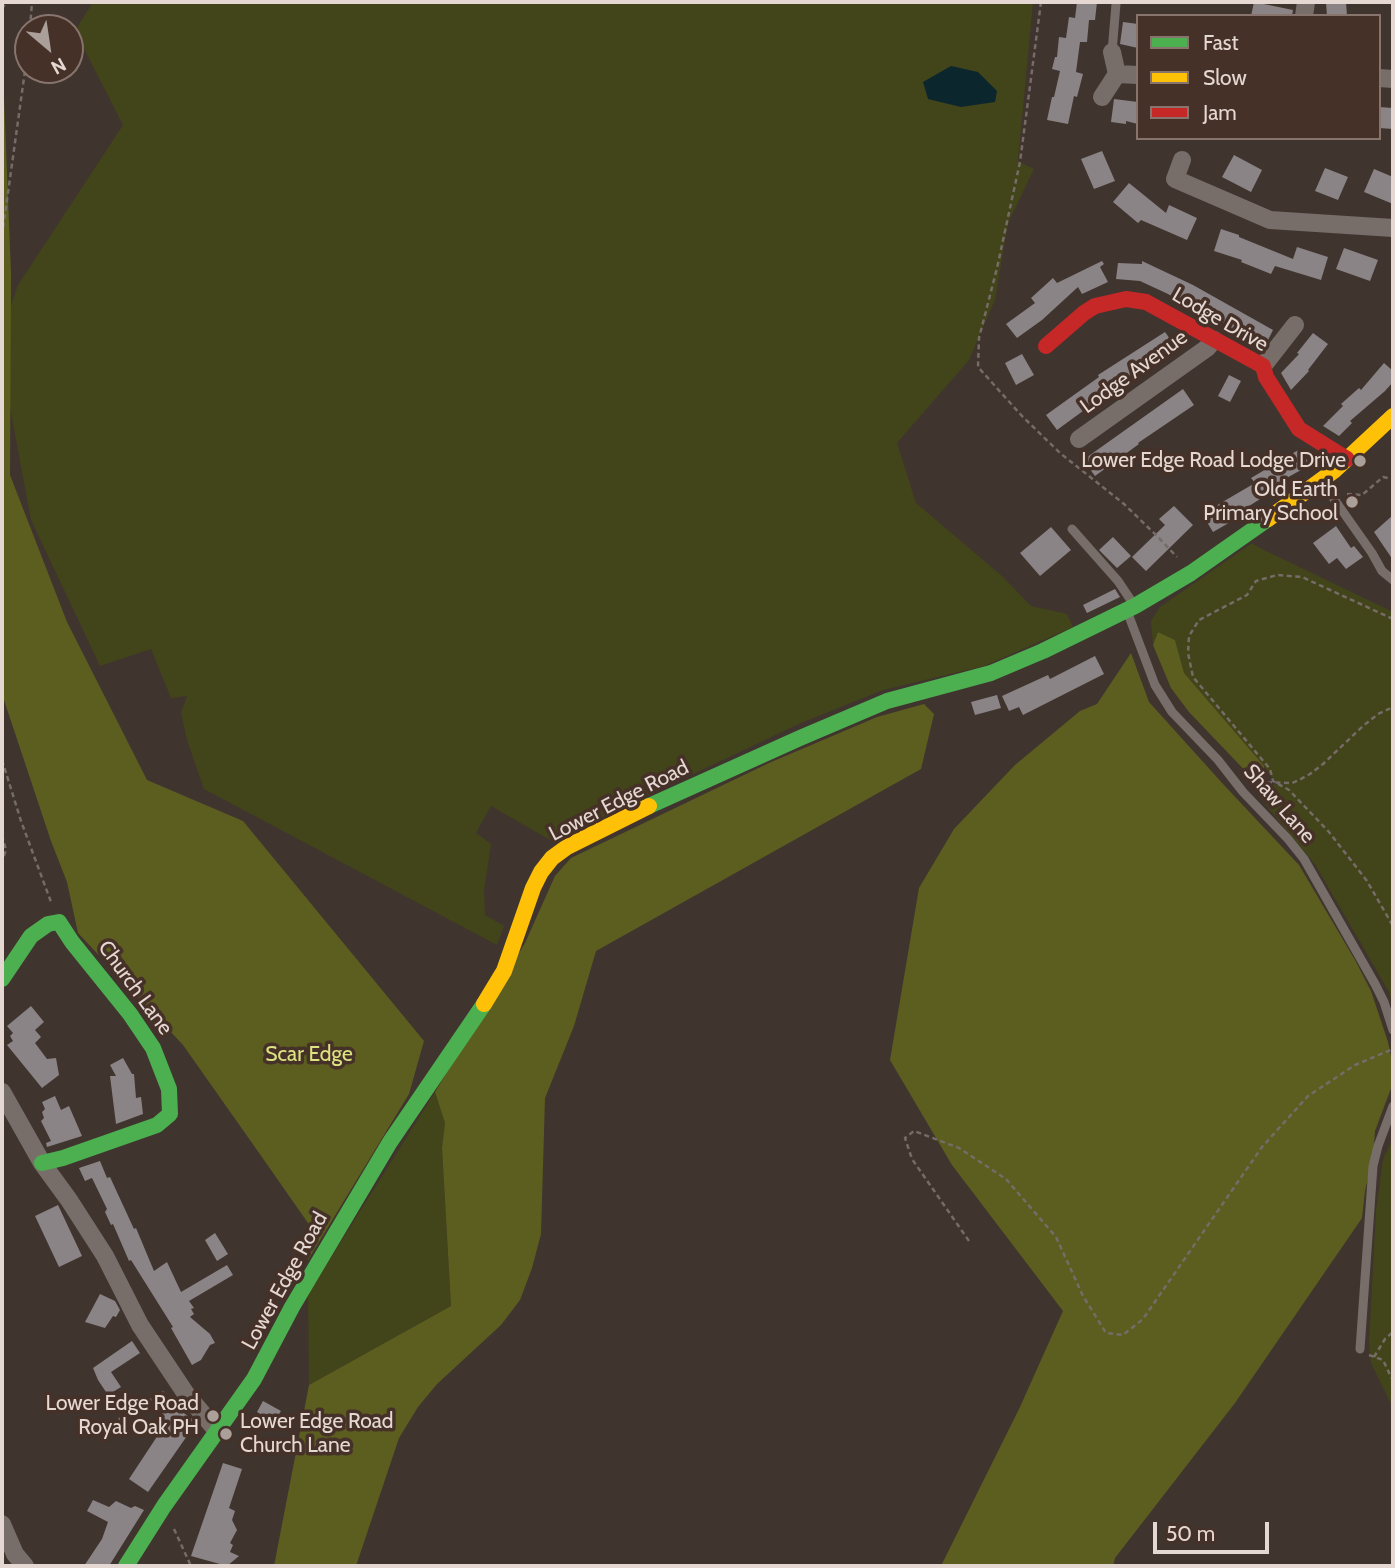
<!DOCTYPE html>
<html>
<head>
<meta charset="utf-8">
<style>
	body { margin:0 }
	#map { position:relative; width:1395px; height:1568px; overflow:hidden; background:#40342f; font-family:Cabin,sans-serif }
	canvas { display:block }
	.frame { position:absolute; inset:0; border:4px solid #e5d8d2; pointer-events:none }
	.legend { position:absolute; left:1136px; top:14px; width:245px; height:126px; box-sizing:border-box; background:#463129; border:2px solid #86746d; margin:0; padding:9px 12px; list-style:none; font-size:21px; color:#e5d8d2 }
	.legend li { display:flex; align-items:center; gap:14px; height:35px }
	.legend b { width:35px; border:2px solid #86746d }
	.north { position:absolute; left:14px; top:14px; width:70px; height:70px; box-sizing:border-box; background:#463129; border:2px solid #86746d; border-radius:50%; rotate:151deg; font-size:19px; font-weight:700; line-height:28px; text-align:center; color:#e5d8d2 }
	.north::after { content:''; display:block; margin:auto; width:24px; height:32px; background:#ab9f99; clip-path:polygon(50% 0,100% 100%,50% 72%,0 100%) }
	.scale { position:absolute; left:1153px; top:1522px; width:116px; height:32px; box-sizing:border-box; border:4px solid #e5d8d2; border-top:0; padding-left:9px; font-size:21px; line-height:24px; white-space:nowrap; color:#e5d8d2; -webkit-text-stroke:5px #463129; paint-order:stroke }
</style>
</head>
<body>
<div id="map">
<canvas width="1395" height="1568"></canvas>
<div class="frame"></div>
<ul class="legend">
<li><b style="height:9px;background:#4caf50"></b>Fast</li>
<li><b style="height:9px;background:#ffc107"></b>Slow</li>
<li><b style="height:9px;background:#c62828"></b>Jam</li>
</ul>
<div class="north">N</div>
<div class="scale">50 m</div>
</div>
<script>
const ctx = document.querySelector('canvas').getContext('2d');
ctx.lineJoin = 'round';
function paint(path, color) { ctx.fillStyle = color; ctx.fill(path, 'evenodd'); }
const shape = rows => new Path2D(rows.map(r => 'M' + r).join(''));
function stroke(path, color, width, dash) { ctx.strokeStyle = color; ctx.lineWidth = width; ctx.lineCap = dash ? 'butt' : 'round'; ctx.setLineDash(dash || []); ctx.stroke(path); }
function drawText(font, color, halo, rows, align = 'center') {
  ctx.font = font + ' Cabin,sans-serif'; ctx.lineWidth = 7; ctx.setLineDash([]); ctx.textBaseline = 'middle'; ctx.strokeStyle = halo; ctx.fillStyle = color; for (const [text, x, y, turn = 0] of rows) {
    ctx.save(); ctx.translate(x, y); ctx.rotate((+turn || 0) * Math.PI / 180); ctx.textAlign = isNaN(turn) ? turn : align; if (halo) ctx.strokeText(text, 0, 0); ctx.fillText(text, 0, 0); ctx.restore();
  }
}
const green = shape([
	[93,2,1033,2,1018,161,1034,169,1008,223,995,300,969,360,897,443,916,503,1002,576,1031,606,1067,614,1073,627,984,666,883,690,801,723,552,841,491,806,476,833,491,844,484,891,485,915,504,926,497,945,204,789,187,740,181,713,187,696,171,698,151,649,100,666,31,520,5,380,5,323,18,285,123,125,75,31],
	[1252,543,1260,548,1393,612,1393,1004,1389,992,1316,866,1257,794,1259,786,1278,784,1184,673,1175,640,1158,632,1153,645,1151,621,1160,607],
	[435,1092,445,1123,442,1148,451,1306,309,1385,308,1294],
	[1393,1139,1393,1408,1371,1363,1369,1343,1376,1211,1383,1159]
]);
const forest = shape([
	[3,72,11,274,10,475,67,622,147,780,243,821,424,1041,409,1094,308,1260,308,1223,257,1150,183,1045,78,933,67,882,51,841,2,694,2,75],
	[1158,632,1175,640,1184,673,1264,766,1264,776,1253,779,1189,712,1171,688,1153,645],
	[1131,653,1149,702,1223,784,1299,865,1355,960,1371,991,1388,1042,1392,1061,1393,1083,1375,1131,1373,1156,1365,1191,1362,1218,1235,1403,1115,1558,1113,1566,941,1566,1020,1407,1063,1311,952,1165,890,1060,919,888,954,829,1015,765,1080,711,1097,704],
	[924,704,934,714,921,769,596,951,574,1026,545,1098,541,1234,532,1268,520,1300,501,1325,437,1384,418,1407,399,1438,356,1566,274,1566,309,1385,451,1306,442,1148,445,1123,435,1092,525,943,555,876,571,858,769,763,877,717]
]);
const water = shape([
	[951,66,978,72,997,91,995,102,961,107,928,99,923,82]
]);
const building = shape([
	[1077,2,1097,2,1095,20,1089,20,1087,42,1080,42,1076,72,1083,74,1077,97,1074,96,1068,124,1047,120,1052,97,1054,97,1060,71,1052,69,1055,57,1057,57,1059,37,1066,38,1069,17,1075,18],
	[1254,2,1293,10,1292,16,1251,16],
	[1326,2,1346,2,1347,16,1327,16],
	[1123,22,1138,24,1138,48,1120,44],
	[1114,99,1138,102,1138,124,1126,121,1126,124,1111,122],
	[1379,107,1393,108,1393,129,1379,128],
	[1102,151,1115,181,1094,189,1081,159],
	[1234,155,1262,170,1251,192,1222,177],
	[1325,168,1348,177,1338,200,1315,191],
	[1374,169,1393,177,1393,204,1364,192],
	[1129,183,1166,213,1169,205,1197,218,1187,240,1141,220,1138,223,1113,202],
	[1221,229,1239,235,1239,237,1293,259,1297,247,1328,257,1321,280,1275,266,1271,274,1241,262,1242,260,1214,251],
	[1344,248,1378,260,1370,281,1336,269],
	[1102,261,1104,264,1100,267,1108,282,1082,294,1078,287,1042,320,1017,338,1006,324,1035,303,1031,298,1053,278,1057,283],
	[1142,261,1193,285,1273,330,1266,344,1264,346,1209,315,1208,317,1168,294,1140,281,1116,279,1118,263,1142,264],
	[1165,332,1175,346,1096,398,1098,400,1057,430,1046,415,1099,377,1098,375],
	[1313,333,1328,344,1308,370,1309,371,1291,390,1281,373,1299,354,1297,353],
	[1022,354,1034,375,1016,385,1005,363],
	[1384,363,1393,371,1393,382,1385,391,1350,421,1352,423,1339,436,1323,426,1343,406,1341,404,1359,388,1361,390],
	[1229,375,1241,381,1230,402,1218,396],
	[1183,389,1194,405,1138,443,1139,444,1095,476,1083,460],
	[1300,449,1310,465,1283,480,1285,483,1232,517,1234,520,1213,532,1202,514,1255,483,1251,478],
	[1174,506,1193,525,1146,571,1132,557,1165,525,1159,519],
	[1393,515,1393,560,1374,532],
	[1336,526,1351,548,1354,546,1363,557,1346,569,1337,558,1329,564,1313,543],
	[1051,527,1071,550,1040,576,1020,553],
	[1113,537,1131,556,1117,568,1099,550],
	[1115,589,1120,597,1087,613,1083,605],
	[1095,656,1104,674,1023,715,1019,707,1009,711,1002,696,1048,675,1050,679],
	[997,695,1001,708,975,715,971,702],
	[31,1006,44,1022,35,1030,41,1037,35,1043,47,1059,56,1058,59,1075,42,1088,7,1045,13,1041,10,1036,13,1033,7,1026],
	[123,1058,132,1074,134,1074,136,1098,141,1097,143,1114,116,1124,110,1076,116,1076,110,1065],
	[55,1096,61,1110,69,1106,82,1136,47,1147,46,1143,51,1141,41,1121,44,1118,42,1112,45,1109,42,1102],
	[100,1161,107,1178,110,1177,134,1229,136,1228,154,1271,167,1262,181,1292,227,1265,233,1275,189,1301,194,1308,191,1309,194,1314,190,1317,210,1334,215,1343,210,1345,201,1360,192,1365,171,1328,173,1327,131,1260,129,1261,113,1224,111,1225,105,1212,107,1209,92,1178,85,1181,79,1168],
	[58,1205,82,1256,59,1267,35,1216],
	[215,1233,228,1254,217,1261,205,1240],
	[100,1294,115,1301,120,1310,116,1317,113,1316,105,1328,85,1322],
	[132,1341,140,1353,111,1372,121,1387,108,1395,98,1380,93,1368],
	[263,1401,281,1411,274,1422,257,1412],
	[169,1403,191,1418,196,1423,148,1492,129,1479,162,1429,159,1427,164,1420,160,1417],
	[223,1463,242,1469,229,1508,235,1511,232,1520,237,1530,230,1543,233,1545,230,1552,239,1556,227,1566,191,1556],
	[93,1500,109,1507,116,1501,131,1508,135,1506,144,1510,109,1566,84,1566,102,1539,108,1522,87,1511]
]);
const path = shape([
	[1041,2,1020,162,997,268,979,338,978,367,1022,416,1060,453,1124,504,1157,536,1177,557],
	[2,9,6,2],
	[30,28,32,2],
	[2,236,28,49],
	[1347,494,1362,495,1383,477,1393,479],
	[1393,619,1302,577,1277,575,1256,581,1247,595,1199,620,1189,636,1188,653,1193,677,1270,769,1273,781,1289,790,1329,832,1367,881,1393,926],
	[2,760,21,821,51,902],
	[1250,782,1292,783,1299,780,1310,774,1323,764,1363,726,1378,714,1393,707],
	[2,835,6,850,2,861],
	[969,1241,912,1159,905,1138,914,1131,959,1148,1006,1179,1056,1237,1083,1296,1106,1333,1123,1335,1143,1319,1262,1147,1308,1096,1355,1065,1393,1049],
	[1369,1355,1383,1360,1393,1381],
	[1374,1357,1385,1339,1393,1332],
	[117,1427,116,1422,127,1413,164,1392],
	[174,1529,191,1566]
]);
const lane = shape([
	[1112,52,1116,4],
	[1322,482,1372,553,1382,571,1393,580],
	[1072,529,1118,581,1134,605],
	[1127,611,1155,685,1172,712,1218,760,1243,792,1288,839,1304,859,1375,984,1384,1002,1393,1030],
	[1360,1349,1373,1166,1378,1146,1393,1106]
]);
const street = shape([
	[1304,16,1306,2],
	[1117,74,1138,75],
	[1379,78,1393,79],
	[1102,97,1117,74,1112,52],
	[1182,160,1175,179,1270,220,1393,228],
	[1263,366,1295,325],
	[1079,439,1207,348,1214,340],
	[2,1092,42,1163,69,1200,105,1256,140,1325,186,1394,217,1431],
	[2,1524,15,1554,25,1566]
]);
const fast = shape([
	[649,806,800,738,887,701,991,673,1043,651,1135,606,1191,573,1268,519],
	[2,979,31,936,48,924,59,922,72,942,130,1014,153,1048,169,1089,170,1114,157,1125,63,1158,42,1163],
	[126,1566,164,1506,254,1379,292,1307,390,1142,484,1004]
]);
const slow = shape([
	[1268,519,1335,470,1393,416],
	[484,1004,504,971,533,888,541,872,552,858,567,847,649,806]
]);
const jam = shape([
	[1046,346,1084,313,1095,306,1126,299,1146,302,1263,366,1266,377,1299,429,1347,459]
]);
const markers = [
	[1360,461,7,"#ab9f99"],
	[1352,502,7,"#ab9f99"],
	[213,1416,7,"#ab9f99"],
	[226,1434,7,"#ab9f99"]
];
const streetNames = [
	["Lodge Drive",1220,320,30],
	["Lodge Avenue",1134,372,-36],
	["Lower Edge Road",619,801,-27],
	["Shaw Lane",1279,804,49],
	["Church Lane",135,988,54],
	["Lower Edge Road",285,1281,-61]
];
const poiNames = [
	["Lower Edge Road Lodge Drive",1346,461],
	["Old Earth",1338,490],
	["Primary School",1338,514],
	["Lower Edge Road",199,1404],
	["Royal Oak PH",199,1428],
	["Lower Edge Road",240,1422,"left"],
	["Church Lane",240,1446,"left"]
];
const parkNames = [
	["Scar Edge",309,1055]
];
paint(green, '#42441a');
paint(forest, '#5c5e1f');
paint(water, '#0c262d');
paint(building, '#8a8486');
stroke(path, '#756b67', 2.5, [5, 3.5]);
stroke(lane, '#776d69', 9);
stroke(street, '#776d69', 18);
stroke(fast, '#4caf50', 16);
stroke(slow, '#ffc107', 16);
stroke(jam, '#c62828', 16);
for (const [x, y, r, color] of markers) { const dot = new Path2D(); dot.arc(x, y, r, 0, 2 * Math.PI); ctx.fillStyle = color; ctx.fill(dot); stroke(dot, '#463129', 2.5); }
drawText('21px', '#e5d8d2', '#463129', streetNames);
drawText('21px', '#e5d8d2', '#463129', poiNames, 'right');
drawText('21px', '#dbe481', '#463129', parkNames);
</script>
</body>
</html>
